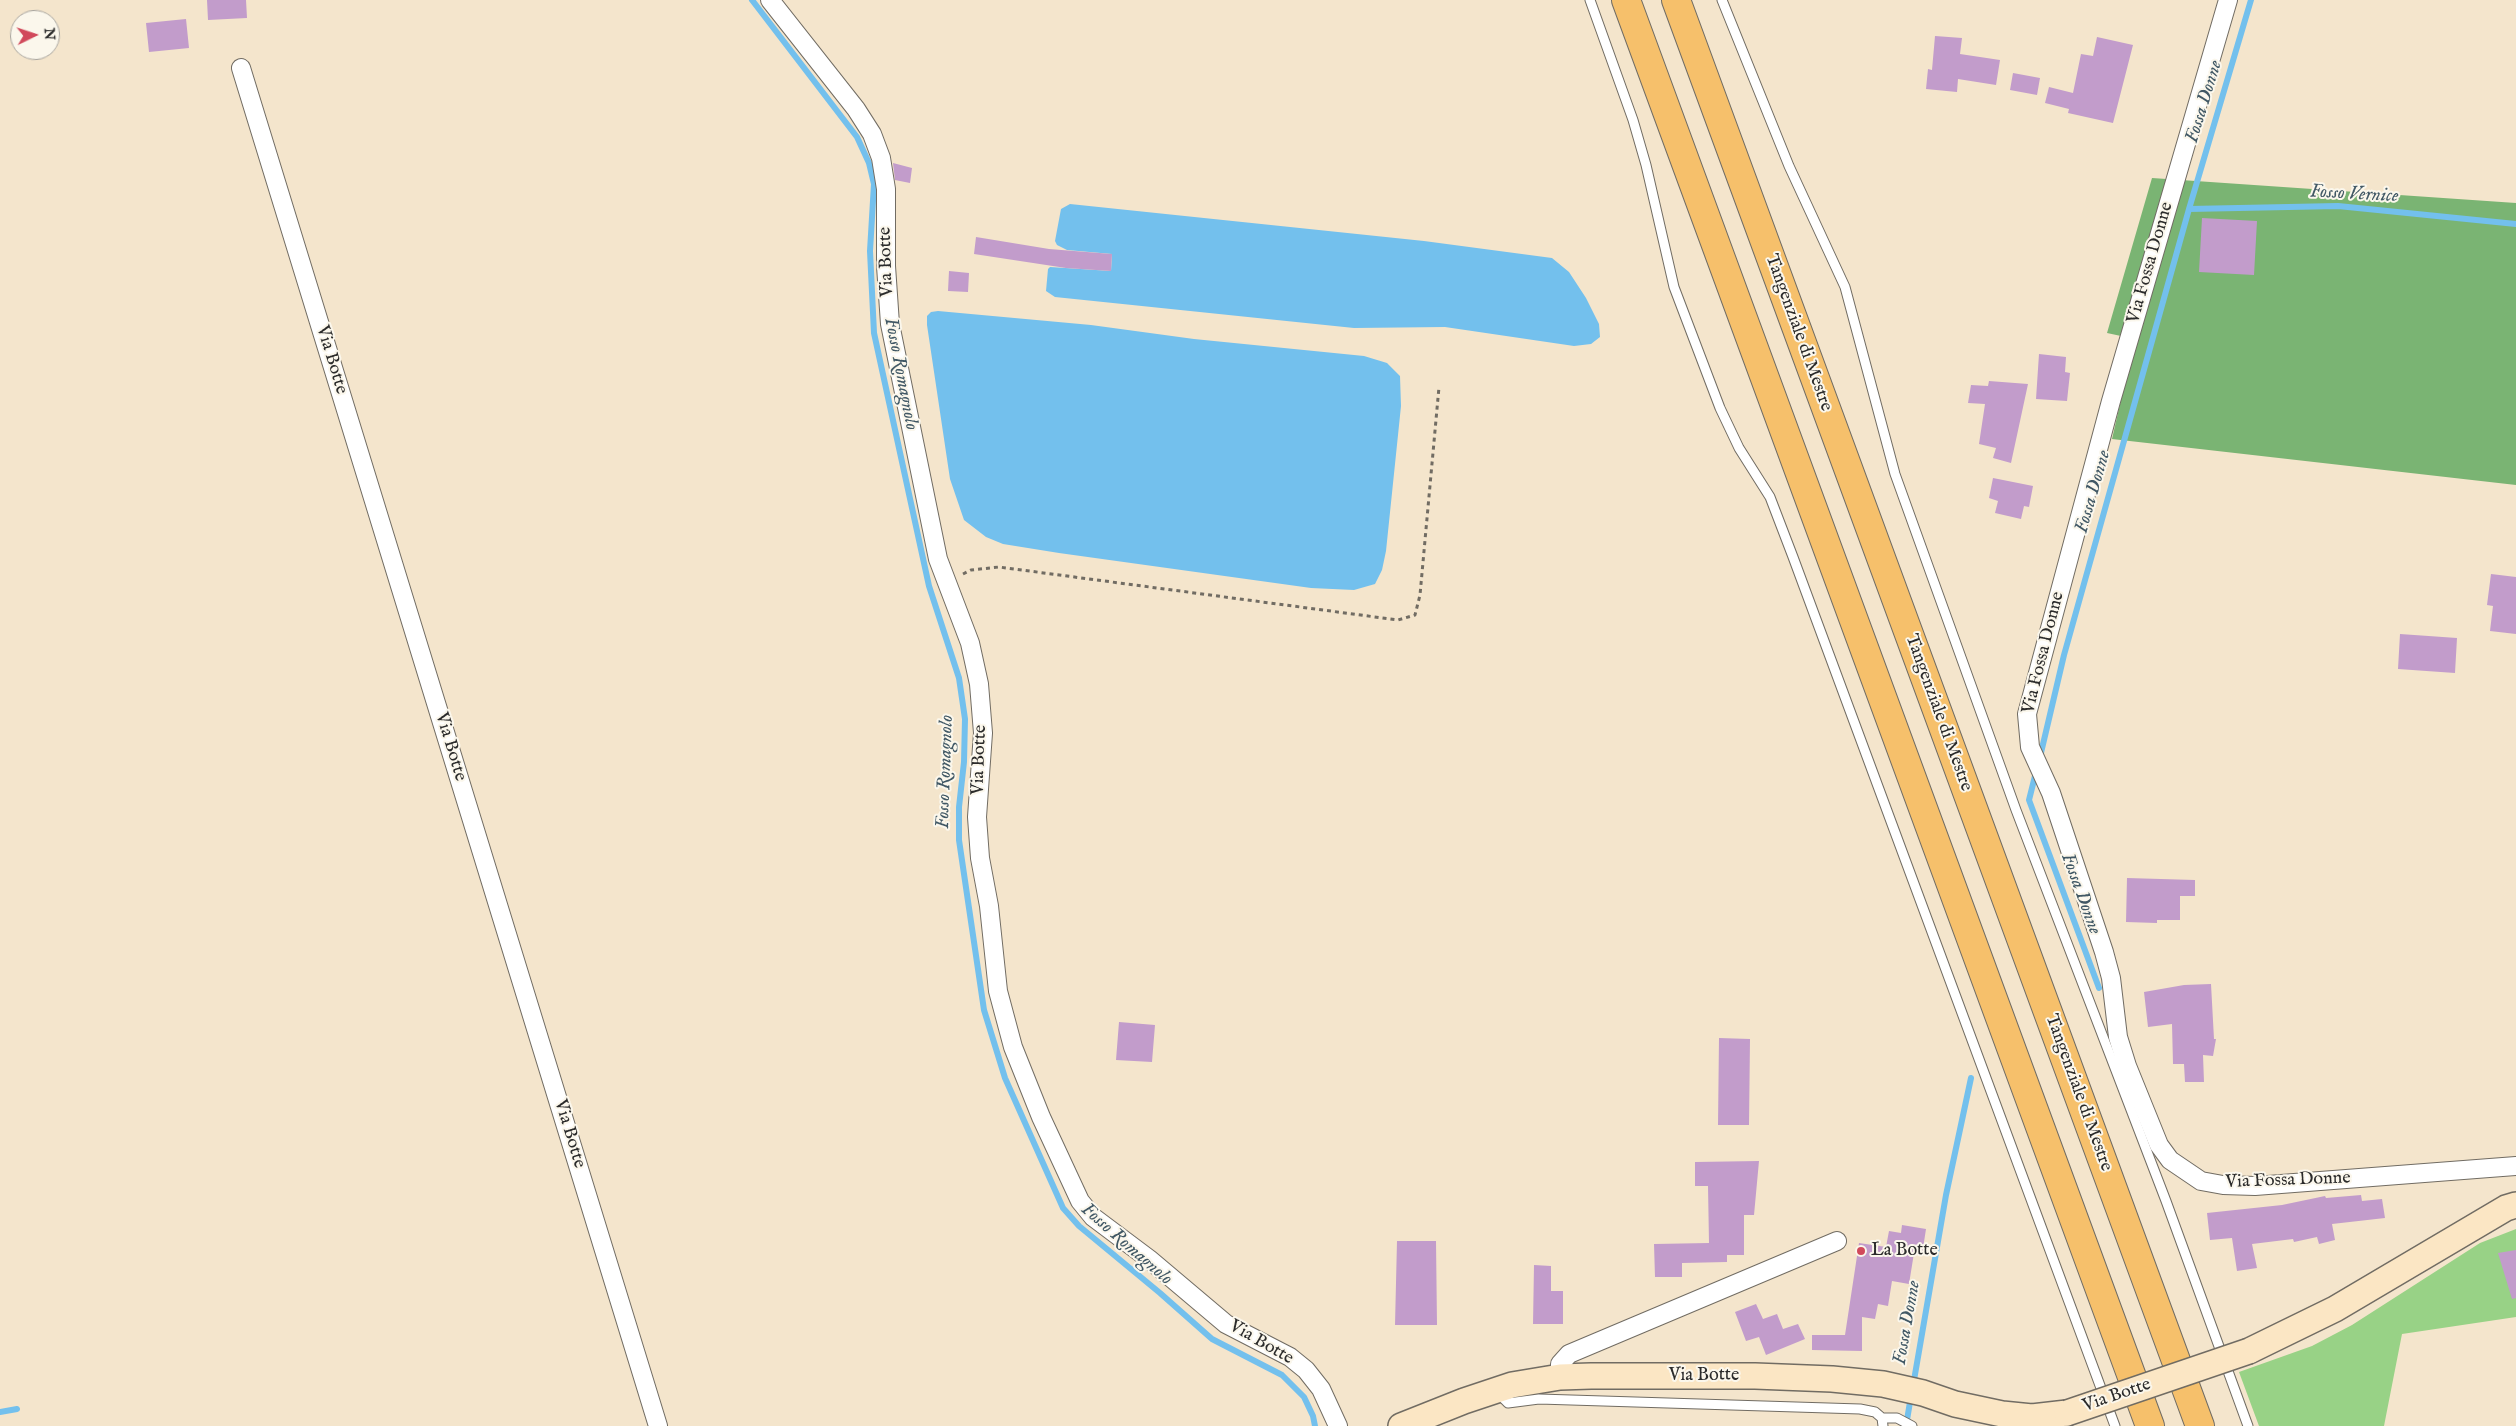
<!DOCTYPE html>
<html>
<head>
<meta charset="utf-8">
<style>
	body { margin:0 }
	#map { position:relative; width:2516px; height:1426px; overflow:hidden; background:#f4e5cc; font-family:"IM FELL English",serif }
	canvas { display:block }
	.north { position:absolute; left:10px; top:10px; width:50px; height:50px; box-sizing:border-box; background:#fbf7ec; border:1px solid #a8a59f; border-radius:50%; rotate:86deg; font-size:14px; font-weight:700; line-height:20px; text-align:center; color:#2b2b2b }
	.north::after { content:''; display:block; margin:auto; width:18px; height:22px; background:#d1495b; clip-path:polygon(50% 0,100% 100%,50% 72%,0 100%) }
</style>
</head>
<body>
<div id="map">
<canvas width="2516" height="1426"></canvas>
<div class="north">N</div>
</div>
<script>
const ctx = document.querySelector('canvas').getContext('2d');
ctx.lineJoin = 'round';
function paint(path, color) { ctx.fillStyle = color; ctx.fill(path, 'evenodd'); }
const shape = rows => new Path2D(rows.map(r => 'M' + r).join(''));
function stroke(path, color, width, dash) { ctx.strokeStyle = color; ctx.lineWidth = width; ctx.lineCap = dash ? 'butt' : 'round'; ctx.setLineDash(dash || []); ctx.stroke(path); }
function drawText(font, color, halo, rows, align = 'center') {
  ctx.font = font + ' "IM FELL English",serif'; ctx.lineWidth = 4; ctx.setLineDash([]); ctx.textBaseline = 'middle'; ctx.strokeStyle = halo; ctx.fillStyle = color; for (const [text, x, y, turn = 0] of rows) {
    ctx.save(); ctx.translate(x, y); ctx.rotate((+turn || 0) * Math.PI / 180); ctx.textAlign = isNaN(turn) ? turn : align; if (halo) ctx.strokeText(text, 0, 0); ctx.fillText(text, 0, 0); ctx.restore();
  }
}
const green = shape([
	[2516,1229,2516,1317,2402,1334,2384,1426,2259,1426,2239,1372,2312,1346,2352,1325,2480,1243]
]);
const forest = shape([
	[2152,178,2516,203,2516,485,2112,439,2135,339,2107,333]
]);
const water = shape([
	[1070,204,1424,241,1552,258,1569,272,1586,298,1599,324,1600,337,1591,344,1574,346,1445,327,1354,328,1055,297,1046,291,1048,269,1050,267,1111,271,1112,254,1067,250,1057,245,1055,241,1061,209],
	[938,311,1091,325,1194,339,1364,356,1387,363,1400,376,1401,406,1386,551,1382,570,1375,584,1354,590,1311,588,1059,553,1003,544,986,537,964,520,950,479,927,325,927,316,931,312]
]);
const stream = shape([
	[752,0,857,137,869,163,874,184,870,251,874,333,929,586,959,678,965,719,964,762,959,807,959,840,984,1010,1005,1078,1063,1208,1079,1226,1160,1293,1212,1339,1282,1375,1304,1397,1313,1416,1315,1426],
	[2189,209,2338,206,2516,224],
	[2040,757,2064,655,2189,209,2251,0],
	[2036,772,2029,800,2099,988],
	[1913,1386,1946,1195,1971,1078],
	[0,1412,17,1409],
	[1906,1426,1911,1396]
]);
const building = shape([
	[207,0,246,0,247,18,208,20],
	[186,19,189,48,149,52,146,23],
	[1935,36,1962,38,1960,54,2000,60,1996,85,1958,79,1957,92,1926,89,1928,69,1932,70],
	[2097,37,2133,45,2113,123,2068,113,2069,109,2045,103,2049,87,2073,93,2081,54,2093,56],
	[2013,73,2040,78,2037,95,2010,90],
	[893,163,912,168,910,183,895,180],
	[2202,218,2257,221,2254,275,2199,272],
	[976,237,1049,249,1112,254,1111,271,1066,268,974,254],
	[949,271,969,273,968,292,948,291],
	[2039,354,2066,357,2065,372,2070,373,2067,401,2036,399],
	[1989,381,2028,384,2011,463,1993,458,1996,448,1979,444,1985,404,1968,403,1971,385,1988,386],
	[1993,478,2033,486,2029,507,2024,506,2021,519,1995,513,1998,501,1989,498],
	[2491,574,2516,577,2516,634,2490,631,2493,606,2487,605],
	[2400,634,2457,638,2455,673,2398,669],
	[2127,878,2195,880,2195,896,2180,896,2180,920,2157,920,2157,923,2126,922],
	[2211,984,2214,1039,2216,1039,2213,1056,2203,1055,2204,1082,2185,1082,2184,1064,2173,1064,2172,1024,2148,1027,2144,992,2184,985],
	[1119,1022,1155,1025,1152,1062,1116,1060],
	[1719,1038,1750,1039,1749,1125,1718,1125],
	[1759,1161,1754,1215,1744,1215,1744,1255,1727,1255,1727,1262,1682,1263,1682,1277,1655,1277,1654,1244,1709,1243,1708,1186,1695,1186,1695,1162],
	[2361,1195,2362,1201,2382,1199,2385,1218,2332,1224,2335,1240,2319,1244,2317,1237,2294,1242,2293,1239,2252,1244,2257,1268,2237,1271,2232,1238,2210,1240,2207,1213,2282,1205,2325,1196,2326,1198],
	[1902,1225,1926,1229,1922,1255,1914,1253,1909,1284,1892,1281,1888,1306,1878,1304,1875,1319,1862,1317,1862,1351,1812,1350,1812,1335,1845,1335,1859,1243,1886,1247,1889,1231,1901,1233],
	[1397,1241,1436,1241,1437,1325,1395,1325],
	[2516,1250,2516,1298,2512,1299,2498,1253],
	[1534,1265,1551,1266,1551,1291,1563,1291,1563,1324,1533,1324],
	[1756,1304,1763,1319,1777,1314,1783,1329,1798,1324,1805,1339,1766,1355,1759,1337,1746,1341,1735,1312]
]);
const path = shape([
	[963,574,971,570,999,567,1398,620,1415,615,1420,595,1439,387]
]);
const lane = shape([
	[1590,0,1633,120,1646,165,1674,287,1720,408,1739,448,1770,497,1793,557,2115,1426],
	[1722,0,1789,166,1845,287,1895,474,2016,810,2166,1201,2248,1426],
	[1497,1392,1508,1403,1539,1399,1860,1409,1875,1412,1882,1418,1883,1426],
	[1882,1418,1897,1418,1912,1426]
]);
const street = shape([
	[770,0,856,109,872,134,881,158,886,189,886,266,890,324,938,559,970,643,979,684,983,733,977,817,980,858,989,906,998,991,1013,1047,1041,1117,1080,1201,1093,1217,1149,1259,1226,1324,1290,1357,1306,1370,1321,1389,1338,1426],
	[2228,0,2111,401,2027,714,2030,747,2051,793,2104,952,2111,978,2118,1037,2127,1066,2159,1145,2170,1160,2201,1181,2223,1185,2255,1186,2516,1166],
	[241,68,658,1426],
	[1560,1377,1560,1364,1569,1354,1837,1241]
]);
const secondary = shape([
	[2249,1351,2335,1309,2506,1208,2516,1205],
	[1401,1426,1464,1401,1512,1385,1560,1377,1591,1376,1755,1376,1832,1379,1883,1384,1923,1393,1955,1404,2002,1414,2032,1417,2067,1413]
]);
const highway = shape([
	[1626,0,2150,1426],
	[1676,0,2200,1426]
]);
const secondaryBridge = shape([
	[2067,1413,2249,1351]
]);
const markers = [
	[1861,1251,5,"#d1495b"]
];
const streetNames = [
	["Via Botte",887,262,-92],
	["Via Fossa Donne",2151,263,-74],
	["Tangenziale di Mestre",1798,333,70],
	["Via Botte",331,360,73],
	["Via Fossa Donne",2044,653,-76],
	["Tangenziale di Mestre",1938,713,70],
	["Via Botte",450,747,73],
	["Via Botte",980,760,-88],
	["Tangenziale di Mestre",2078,1093,70],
	["Via Botte",569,1134,73],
	["Via Fossa Donne",2288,1181,-2],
	["Via Botte",1261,1343,30],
	["Via Botte",1704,1376],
	["Via Botte",2117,1396,-19]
];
const poiNames = [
	["La Botte",1871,1251]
];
const waterNames = [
	["Fossa Donne",2205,102,-73],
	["Fosso Vernice",2354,195,3],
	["Fosso Romagnolo",900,374,79],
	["Fossa Donne",2094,492,-74],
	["Fosso Romagnolo",946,772,-88],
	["Fossa Donne",2080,894,70],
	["Fosso Romagnolo",1126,1245,41],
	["Fossa Donne",1908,1323,-80]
];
paint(green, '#98d286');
paint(forest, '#7ab473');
paint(water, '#73c0ed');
stroke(stream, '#73c0ed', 6);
paint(building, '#c29ccb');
stroke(lane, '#716c63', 11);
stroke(street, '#716c63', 20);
stroke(secondary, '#716c63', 28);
stroke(highway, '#716c63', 30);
stroke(path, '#716c63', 3, [4, 4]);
stroke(lane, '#fff', 9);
stroke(street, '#fff', 18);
stroke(secondary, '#fbe6c4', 25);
stroke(highway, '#f6c06b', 28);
stroke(secondaryBridge, '#716c63', 28, []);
stroke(secondaryBridge, '#fbe6c4', 25);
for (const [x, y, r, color] of markers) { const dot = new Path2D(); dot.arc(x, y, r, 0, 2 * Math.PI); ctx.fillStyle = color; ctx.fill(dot); stroke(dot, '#fbf7ec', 2); }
drawText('18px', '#2b2b2b', '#fbf7ec', streetNames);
drawText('18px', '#2b2b2b', '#fbf7ec', poiNames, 'left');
drawText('italic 19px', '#415865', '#fbf7ec', waterNames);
</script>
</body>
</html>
